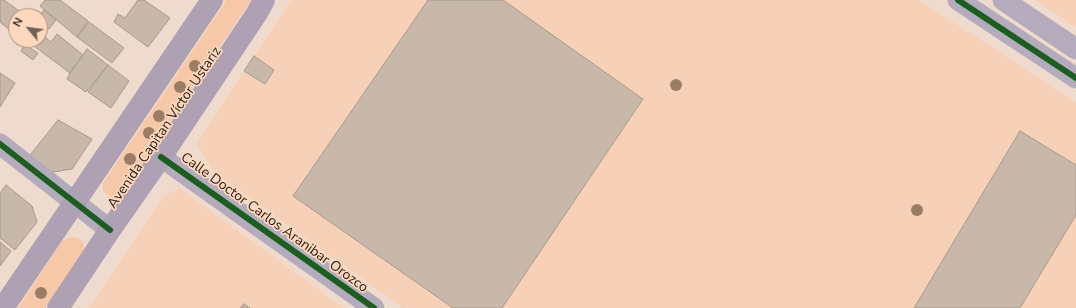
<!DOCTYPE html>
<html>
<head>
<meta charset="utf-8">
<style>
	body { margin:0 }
	#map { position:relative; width:1076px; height:308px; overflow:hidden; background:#efdbcd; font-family:"Nunito Sans",sans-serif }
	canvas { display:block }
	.north { position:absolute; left:8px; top:8px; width:40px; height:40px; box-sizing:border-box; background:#fdd8bf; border:1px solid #ab8e7b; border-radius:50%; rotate:299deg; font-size:11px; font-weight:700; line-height:16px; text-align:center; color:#312014 }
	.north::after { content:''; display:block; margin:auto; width:14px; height:18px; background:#746155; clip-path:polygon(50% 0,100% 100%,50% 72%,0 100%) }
</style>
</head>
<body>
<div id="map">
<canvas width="1076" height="308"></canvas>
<div class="north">N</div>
</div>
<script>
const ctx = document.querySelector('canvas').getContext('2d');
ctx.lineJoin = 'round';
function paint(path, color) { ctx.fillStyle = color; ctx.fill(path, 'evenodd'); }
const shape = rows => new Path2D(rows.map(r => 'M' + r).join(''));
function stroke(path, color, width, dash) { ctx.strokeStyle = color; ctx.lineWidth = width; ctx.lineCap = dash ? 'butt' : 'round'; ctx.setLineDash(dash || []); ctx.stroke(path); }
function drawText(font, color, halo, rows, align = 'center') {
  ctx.font = font + ' "Nunito Sans",sans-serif'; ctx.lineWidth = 3.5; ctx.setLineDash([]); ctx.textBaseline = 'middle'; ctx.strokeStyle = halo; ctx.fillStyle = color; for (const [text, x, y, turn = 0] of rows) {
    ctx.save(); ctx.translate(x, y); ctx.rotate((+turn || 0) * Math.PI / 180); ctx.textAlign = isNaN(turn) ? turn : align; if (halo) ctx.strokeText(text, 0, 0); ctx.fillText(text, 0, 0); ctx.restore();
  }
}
const built = shape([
	[291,0,919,0,1076,102,1076,308,403,308,215,173,196,144],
	[1035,0,1076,0,1076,27,1068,22],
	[179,188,344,308,89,308,163,197]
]);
const green = shape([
	[227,0,251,0,122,194,117,198,109,196,103,191,103,183],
	[72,237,78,238,84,243,83,253,45,308,18,308,62,241]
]);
const building = shape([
	[0,0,4,0,26,16,16,16,16,26,11,31,0,22,0,0],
	[45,0,60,0,88,21,77,37,40,6,45,0],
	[138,0,144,0,170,18,148,47,114,22,118,14,125,18,138,0],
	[428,0,503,0,643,99,502,308,453,308,293,196,428,0],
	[44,10,56,20,49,29,40,24,40,16,39,16,44,10],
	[89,22,124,48,112,63,77,37,89,22],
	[40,33,51,42,57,34,83,55,70,73,26,40,40,40,40,33],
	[25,45,38,53,33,60,21,51,25,45],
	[87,49,108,65,86,92,67,79,70,73,87,49],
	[254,56,274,70,265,84,244,71,254,56],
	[108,65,129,81,111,108,88,92,108,65],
	[0,73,15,83,0,107,0,73],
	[58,120,92,139,72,169,48,173,27,159,58,120],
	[1020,131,1076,165,1076,215,1020,308,914,308,1020,131],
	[6,185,32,206,37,222,15,250,0,238,0,193,6,185],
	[0,242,11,251,0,266,0,242],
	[244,304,250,308,240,308,244,304]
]);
const street = shape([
	[958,0,1076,78],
	[1003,0,1076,49],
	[0,144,110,230],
	[161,157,374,308]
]);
const primary = shape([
	[3,308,212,0],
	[58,308,110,230,161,157,257,13,264,0]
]);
const cycleway = shape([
	[958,0,1076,78],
	[0,144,110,230],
	[161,157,374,308]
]);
const trees = [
	[195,66],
	[676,85],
	[180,87],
	[159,116],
	[149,133],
	[130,159],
	[917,210],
	[41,293]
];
const streetNames = [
	["Avenida Capitan Víctor Ustariz",165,128,-56],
	["Calle Doctor Carlos Aranibar Orozco",274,223,36]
];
paint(built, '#f6d1b7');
paint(green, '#f7c8a7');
paint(building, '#c7b8aa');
stroke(building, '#a89a8c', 1);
stroke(street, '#b4abbd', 21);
stroke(primary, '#aea1b4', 22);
stroke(cycleway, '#1b5e20', 6);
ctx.fillStyle = '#9b7c64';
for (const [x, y] of trees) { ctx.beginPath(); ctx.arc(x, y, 6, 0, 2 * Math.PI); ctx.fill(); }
drawText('14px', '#312014', '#fdd8bf', streetNames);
</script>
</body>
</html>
